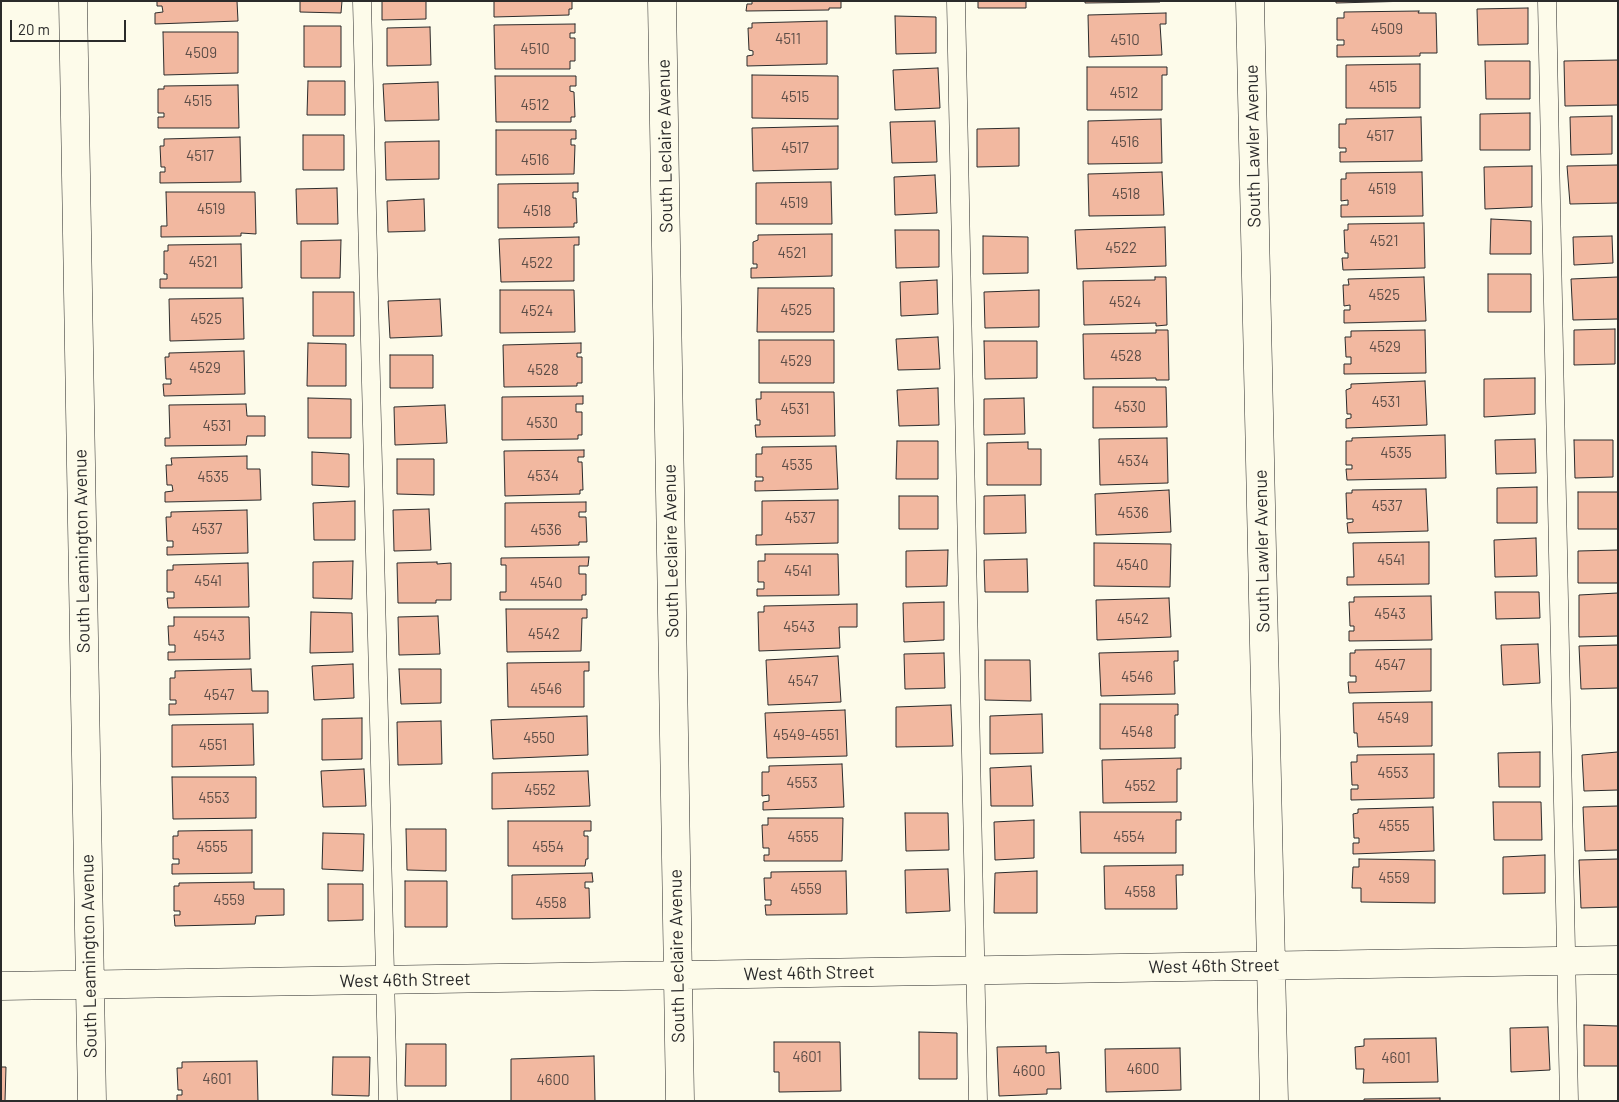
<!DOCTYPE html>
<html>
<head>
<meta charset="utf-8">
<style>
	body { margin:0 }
	#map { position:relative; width:1619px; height:1102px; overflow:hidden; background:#fdfbea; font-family:Barlow,sans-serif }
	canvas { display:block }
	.frame { position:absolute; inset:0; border:2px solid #2b2b2b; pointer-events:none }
	.scale { position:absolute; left:10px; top:20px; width:116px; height:22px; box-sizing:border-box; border:2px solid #2b2b2b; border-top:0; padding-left:6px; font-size:15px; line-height:18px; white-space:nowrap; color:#2b2b2b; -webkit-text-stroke:4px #fdfbea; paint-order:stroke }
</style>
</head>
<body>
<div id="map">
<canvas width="1619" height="1102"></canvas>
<div class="frame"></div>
<div class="scale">20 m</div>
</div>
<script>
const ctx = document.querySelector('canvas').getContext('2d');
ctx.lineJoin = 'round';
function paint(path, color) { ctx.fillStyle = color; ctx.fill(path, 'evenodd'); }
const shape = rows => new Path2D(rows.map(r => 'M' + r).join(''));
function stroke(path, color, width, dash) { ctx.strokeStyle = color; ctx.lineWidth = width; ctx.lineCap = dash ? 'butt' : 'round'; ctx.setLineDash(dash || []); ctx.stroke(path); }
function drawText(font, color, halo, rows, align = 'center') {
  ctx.font = font + ' Barlow,sans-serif'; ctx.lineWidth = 4; ctx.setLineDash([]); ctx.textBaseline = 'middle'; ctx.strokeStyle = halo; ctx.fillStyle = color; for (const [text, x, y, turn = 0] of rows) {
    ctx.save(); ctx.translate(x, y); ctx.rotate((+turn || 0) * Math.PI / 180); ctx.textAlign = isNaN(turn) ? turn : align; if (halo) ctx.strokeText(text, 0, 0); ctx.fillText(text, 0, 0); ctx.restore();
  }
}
const building = shape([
	[157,1,237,1,238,21,155,24,155,13,163,12,162,6,157,6,157,1],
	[300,1,342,1,341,13,300,12,300,1],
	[382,1,426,1,426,19,382,20,382,1],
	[494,1,572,1,572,9,569,9,569,15,494,17,494,1],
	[752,1,841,1,841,8,829,8,829,10,746,11,747,4,752,4,752,1],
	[978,1,1026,1,1026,8,978,8,978,1],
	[1085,1,1160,1,1160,2,1085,3,1085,1],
	[1336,1,1412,1,1336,3,1336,1],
	[1528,8,1528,44,1478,45,1477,9,1528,8],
	[1419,11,1418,13,1436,13,1437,53,1420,53,1420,56,1337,57,1337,45,1344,45,1344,40,1337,40,1337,18,1344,18,1344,12,1419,11],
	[1166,13,1166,24,1160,24,1162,55,1089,57,1088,15,1166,13],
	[895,16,936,17,936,53,896,54,895,16],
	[827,21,827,64,747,66,747,56,753,55,753,51,749,50,748,28,752,28,752,23,827,21],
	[575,24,575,33,570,33,570,38,575,38,575,61,570,61,570,69,495,69,494,25,575,24],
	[304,26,341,26,341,67,304,67,304,26],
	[430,27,431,65,387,66,387,28,430,27],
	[163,32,238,32,238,73,164,75,163,32],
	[1618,60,1618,105,1565,106,1564,61,1618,60],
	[1485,61,1530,61,1530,99,1486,99,1485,61],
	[1420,64,1420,108,1346,108,1346,65,1420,64],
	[1087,67,1167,67,1167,75,1162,75,1162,110,1087,110,1087,67],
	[938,68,940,108,895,110,893,70,938,68],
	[752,75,838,76,838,119,752,118,752,75],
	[495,76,576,76,576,86,570,86,570,91,574,92,575,117,571,117,571,122,496,122,495,76],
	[308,81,345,81,345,115,307,115,308,81],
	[438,82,439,120,385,121,383,84,438,82],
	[238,85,239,128,158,128,158,117,164,117,164,113,158,113,158,89,164,89,164,86,238,85],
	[1530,113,1530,150,1480,150,1480,114,1530,113],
	[1612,116,1612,154,1571,155,1570,117,1612,116],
	[1421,117,1422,161,1340,162,1340,152,1346,152,1346,148,1339,148,1339,124,1346,124,1346,119,1421,117],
	[1161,119,1162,163,1088,164,1088,121,1161,119],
	[935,121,937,162,892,163,890,122,935,121],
	[838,126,838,169,753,171,752,128,838,126],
	[1019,128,1019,166,977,167,977,129,1019,128],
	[496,130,576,130,576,139,571,139,571,145,575,145,574,174,496,175,496,130],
	[303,135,344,135,344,170,303,170,303,135],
	[240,137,241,182,160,183,160,172,165,172,165,167,161,167,160,146,164,146,164,139,240,137],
	[439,141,439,179,386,180,385,142,439,141],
	[1618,165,1618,203,1570,204,1567,166,1618,165],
	[1532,166,1532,207,1485,209,1484,167,1532,166],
	[1162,172,1164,215,1089,216,1088,174,1162,172],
	[1422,172,1423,216,1341,217,1341,205,1348,205,1348,200,1341,201,1341,179,1346,179,1346,173,1422,172],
	[935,175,937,213,895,215,894,177,935,175],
	[831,182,832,224,756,224,756,183,831,182],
	[578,183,578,192,573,192,573,198,576,198,577,223,574,223,574,227,498,228,498,184,578,183],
	[337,188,338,224,297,224,296,189,337,188],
	[166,192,255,192,256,234,241,233,241,236,161,237,161,226,167,226,166,192],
	[424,199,425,231,388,232,387,201,424,199],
	[1491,219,1531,221,1531,254,1490,254,1491,219],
	[1424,223,1425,268,1343,270,1342,258,1348,258,1348,253,1345,253,1344,230,1348,230,1348,224,1424,223],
	[1165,227,1166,266,1077,269,1075,230,1165,227],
	[895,230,939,230,939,267,896,268,895,230],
	[832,234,832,276,751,278,751,268,757,268,757,264,753,264,753,242,758,240,758,235,832,234],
	[983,236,1028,237,1028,273,983,274,983,236],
	[1612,236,1613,263,1574,265,1573,237,1612,236],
	[579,237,579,245,574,245,574,281,501,282,499,239,579,237],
	[341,240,340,278,301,278,301,241,341,240],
	[241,244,242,288,160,288,160,279,167,279,167,274,164,274,164,251,168,251,168,245,241,244],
	[1488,274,1531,274,1531,312,1488,312,1488,274],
	[1155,277,1166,277,1167,325,1156,326,1156,323,1084,325,1083,281,1155,280,1155,277],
	[1424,277,1426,321,1344,323,1344,310,1350,310,1350,305,1344,306,1343,285,1349,285,1348,279,1424,277],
	[1618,277,1618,319,1573,320,1571,279,1618,277],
	[937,280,938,314,901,316,900,282,937,280],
	[758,288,834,288,834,332,757,332,758,288],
	[500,290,574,290,575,332,500,333,500,290],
	[1039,290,1039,327,985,328,984,292,1039,290],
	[313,292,354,292,354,336,313,336,313,292],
	[243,298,244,339,170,341,169,299,243,298],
	[440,299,442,336,390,338,388,301,440,299],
	[1615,329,1615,364,1574,365,1574,330,1615,329],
	[1156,330,1168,330,1169,380,1156,380,1156,378,1084,379,1083,334,1156,333,1156,330],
	[1425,330,1426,373,1344,374,1344,364,1351,364,1351,357,1346,357,1345,337,1351,337,1351,331,1425,330],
	[938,337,940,369,898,370,896,339,938,337],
	[759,340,834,340,834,383,759,383,759,340],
	[984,341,1037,341,1037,378,985,379,984,341],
	[308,343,346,344,346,386,307,386,308,343],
	[581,343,581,353,577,353,577,357,582,357,582,383,577,383,577,386,504,387,503,345,581,343],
	[244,351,245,394,164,396,163,384,171,384,171,379,166,379,165,357,169,357,169,353,244,351],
	[390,355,433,355,433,388,390,388,390,355],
	[1535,378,1535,414,1484,417,1484,379,1535,378],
	[1425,381,1427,425,1346,428,1346,419,1351,418,1351,414,1347,414,1346,390,1351,388,1351,384,1425,381],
	[1093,387,1166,387,1167,427,1093,428,1093,387],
	[938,388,939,425,899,426,897,390,938,388],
	[761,392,834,392,835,436,756,437,755,425,760,425,760,420,757,420,756,399,761,399,761,392],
	[583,396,583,404,576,404,576,412,582,412,582,435,578,435,578,439,502,440,502,397,583,396],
	[308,398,351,399,351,438,308,438,308,398],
	[1024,398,1025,434,984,435,984,399,1024,398],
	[246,404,247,416,265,416,265,436,247,436,246,445,165,446,165,438,170,438,169,405,246,404],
	[445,405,447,443,395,445,394,407,445,405],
	[1445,435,1446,478,1347,480,1346,469,1352,469,1352,465,1346,465,1346,441,1352,441,1352,438,1445,435],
	[1167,438,1168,483,1100,485,1099,439,1167,438],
	[1535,439,1536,473,1496,474,1495,440,1535,439],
	[1574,440,1613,440,1613,477,1575,478,1574,440],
	[897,441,938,441,938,479,896,479,897,441],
	[1028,442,1028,449,1041,449,1041,485,987,485,987,443,1028,442],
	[836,446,838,489,755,491,755,481,763,481,763,477,756,477,756,454,762,454,762,447,836,446],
	[584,450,584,457,578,457,578,462,582,462,583,490,580,490,580,494,505,496,504,451,584,450],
	[312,452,349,454,349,487,312,485,312,452],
	[247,456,247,469,260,469,261,500,165,502,165,492,173,491,172,485,167,485,166,465,172,465,171,458,247,456],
	[397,459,434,459,434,495,397,494,397,459],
	[1537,487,1537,523,1497,523,1497,488,1537,487],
	[1426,489,1428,531,1348,533,1347,523,1353,522,1353,519,1347,519,1346,493,1352,493,1352,490,1426,489],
	[1169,490,1171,532,1096,535,1095,494,1169,490],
	[1578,492,1618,492,1618,529,1578,529,1578,492],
	[1025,495,1026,533,984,534,984,496,1025,495],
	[899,496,938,496,938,529,899,529,899,496],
	[838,500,838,543,756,545,756,535,762,535,762,501,838,500],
	[355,501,355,540,314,540,313,503,355,501],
	[586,502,586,512,579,512,579,517,586,517,587,542,579,542,579,545,505,547,505,503,586,502],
	[429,509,431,550,394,551,393,510,429,509],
	[247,510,248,553,167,555,167,547,173,547,173,541,167,541,166,517,171,517,171,512,247,510],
	[1536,538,1537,576,1495,577,1494,540,1536,538],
	[1429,542,1429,584,1347,585,1347,577,1354,577,1353,543,1429,542],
	[1094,543,1171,544,1170,587,1094,586,1094,543],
	[948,550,947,586,906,587,906,551,948,550],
	[1618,550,1618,583,1578,583,1578,551,1618,550],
	[765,554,838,554,839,595,757,596,757,589,764,589,764,582,758,582,758,561,765,561,765,554],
	[589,557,588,566,579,566,579,574,586,574,586,595,582,595,582,600,500,600,500,592,506,592,506,565,501,565,501,558,589,557],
	[1027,559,1028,592,985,592,984,560,1027,559],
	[353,561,352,599,313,598,313,562,353,561],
	[437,562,437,564,451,563,451,600,436,600,436,603,398,603,397,563,437,562],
	[248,563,249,607,168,608,167,598,174,598,174,592,167,592,167,570,173,570,173,565,248,563],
	[1495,592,1539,592,1540,618,1496,619,1495,592],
	[1618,593,1618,636,1579,637,1579,595,1618,593],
	[1431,596,1432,640,1349,641,1349,631,1354,631,1354,626,1350,626,1349,602,1354,602,1354,597,1431,596],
	[1169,598,1171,637,1097,640,1096,600,1169,598],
	[944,602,944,640,904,642,903,603,944,602],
	[857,604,857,627,839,627,840,648,759,651,758,612,764,612,764,606,857,604],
	[506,609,587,609,587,618,582,618,581,651,507,652,506,609],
	[311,612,352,613,353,652,310,653,311,612],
	[438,616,440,654,399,655,398,617,438,616],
	[174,617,249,617,250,659,168,660,168,652,175,652,175,645,169,645,168,626,174,626,174,617],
	[1538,644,1540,683,1503,685,1501,645,1538,644],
	[1618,645,1618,688,1581,689,1579,646,1618,645],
	[1431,649,1431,691,1349,693,1348,682,1356,682,1356,676,1350,676,1350,653,1355,653,1355,650,1431,649],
	[1178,651,1178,661,1174,661,1175,694,1101,696,1099,653,1178,651],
	[944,653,945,688,905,689,904,654,944,653],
	[838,656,841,702,768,705,766,660,838,656],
	[985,660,1030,660,1031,701,985,700,985,660],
	[589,662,589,671,584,671,584,707,508,707,507,663,589,662],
	[353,664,354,698,314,700,312,666,353,664],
	[251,669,252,691,268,691,268,713,169,715,169,704,176,704,176,700,170,700,170,678,175,678,175,671,251,669],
	[399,669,441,669,441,703,401,704,399,669],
	[1432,702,1432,746,1358,747,1357,733,1354,733,1353,703,1432,702],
	[1100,704,1178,704,1178,715,1175,715,1175,748,1100,749,1100,704],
	[951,705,953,746,896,747,896,707,951,705],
	[845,710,847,756,767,758,765,713,845,710],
	[1042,714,1043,753,990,754,990,716,1042,714],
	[587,716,588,755,493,759,491,720,587,716],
	[362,718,362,759,322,760,322,719,362,718],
	[441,721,442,764,398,765,397,722,441,721],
	[253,724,254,765,172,767,172,725,253,724],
	[1540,752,1540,787,1499,787,1498,753,1540,752],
	[1618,752,1618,790,1584,791,1582,755,1618,752],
	[1434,754,1434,798,1351,800,1351,789,1358,789,1358,785,1352,785,1351,762,1357,762,1357,755,1434,754],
	[1181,758,1181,769,1177,769,1177,802,1103,803,1102,760,1181,758],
	[842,764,844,807,763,810,763,802,769,801,769,795,762,796,762,772,769,772,769,766,842,764],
	[1031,766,1033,806,991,806,990,768,1031,766],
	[364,769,366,806,323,807,321,771,364,769],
	[588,771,590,806,492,809,492,773,588,771],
	[172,777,256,777,256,818,173,819,172,777],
	[1493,802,1541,802,1542,840,1494,840,1493,802],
	[1618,806,1618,850,1585,851,1583,807,1618,806],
	[1433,807,1434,851,1353,854,1353,843,1359,843,1359,838,1354,838,1353,814,1358,813,1358,809,1433,807],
	[1080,812,1181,812,1181,820,1176,820,1176,853,1081,853,1080,812],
	[905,813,948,813,949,850,906,851,905,813],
	[768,818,843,818,842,861,764,861,764,855,769,855,769,848,763,848,762,825,768,825,768,818],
	[1034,820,1034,858,995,860,994,822,1034,820],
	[508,821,591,821,591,831,584,831,584,836,588,836,588,859,586,859,585,866,508,866,508,821],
	[406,829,446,829,446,871,407,870,406,829],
	[252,830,252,873,172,874,172,864,179,864,179,859,173,859,173,836,178,836,178,831,252,830],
	[323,833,364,834,363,871,322,869,323,833],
	[1545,855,1545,893,1503,894,1503,857,1545,855],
	[1359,859,1435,860,1435,903,1361,902,1361,888,1352,888,1353,867,1359,867,1359,859],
	[1618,859,1618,907,1581,908,1579,860,1618,859],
	[1183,865,1183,875,1176,875,1177,909,1105,909,1104,866,1183,865],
	[948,869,950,911,906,913,905,870,948,869],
	[846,871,847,914,766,915,765,905,771,905,771,900,765,900,764,878,771,878,771,872,846,871],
	[1037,871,1037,913,994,913,995,873,1037,871],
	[592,873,593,882,585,882,585,888,589,888,590,918,512,919,512,875,592,873],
	[405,881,447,881,447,927,405,927,405,881],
	[254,882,254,889,284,889,284,915,256,916,255,924,175,926,174,915,180,915,180,911,174,911,174,886,179,886,179,883,254,882],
	[328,884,363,884,363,920,328,921,328,884],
	[1584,1025,1618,1026,1618,1066,1584,1066,1584,1025],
	[1548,1027,1550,1070,1511,1072,1510,1028,1548,1027],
	[919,1032,957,1033,957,1079,919,1079,919,1032],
	[1436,1038,1438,1082,1363,1083,1364,1069,1356,1069,1355,1047,1364,1046,1364,1039,1436,1038],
	[774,1042,840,1042,841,1091,779,1092,779,1072,774,1072,774,1042],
	[406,1044,446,1044,446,1086,405,1086,406,1044],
	[1046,1046,1046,1053,1059,1052,1061,1089,1047,1089,1047,1094,999,1096,997,1047,1046,1046],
	[1180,1048,1181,1090,1106,1092,1105,1049,1180,1048],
	[594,1056,595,1101,511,1101,511,1059,594,1056],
	[333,1057,370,1057,369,1096,332,1095,333,1057],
	[257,1061,258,1101,177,1101,177,1095,182,1095,182,1090,178,1090,177,1068,182,1068,182,1062,257,1061],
	[1,1067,6,1067,5,1101,1,1101,1,1067],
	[1440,1098,1440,1101,1364,1101,1364,1099,1440,1098]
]);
const service = shape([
	[362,1,388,1101],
	[956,1,978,1101],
	[1547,1,1569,1101]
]);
const minor = shape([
	[73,1,92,1101],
	[662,1,680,1101],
	[1250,1,1274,1101],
	[1,986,1618,960]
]);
const numberNames = [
	["4509",1387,29],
	["4511",788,39],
	["4510",1125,40],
	["4510",535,49],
	["4509",201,53],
	["4515",1383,87],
	["4512",1124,93],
	["4515",795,97],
	["4515",198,101],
	["4512",535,105],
	["4517",1380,136],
	["4516",1125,142],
	["4517",795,148],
	["4517",200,156],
	["4516",535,160],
	["4519",1382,189],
	["4518",1126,194],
	["4519",794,203],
	["4519",211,209],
	["4518",537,211],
	["4521",1384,241],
	["4522",1121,248],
	["4521",792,253],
	["4521",203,262],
	["4522",537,263],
	["4525",1384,295],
	["4524",1125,302],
	["4525",796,310],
	["4524",537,311],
	["4525",206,319],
	["4529",1385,347],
	["4528",1126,356],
	["4529",796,361],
	["4529",205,368],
	["4528",543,370],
	["4531",1386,402],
	["4530",1130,407],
	["4531",795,409],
	["4530",542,423],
	["4531",217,426],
	["4535",1396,453],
	["4534",1133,461],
	["4535",797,465],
	["4534",543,476],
	["4535",213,477],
	["4537",1387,506],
	["4536",1133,513],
	["4537",800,518],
	["4537",207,529],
	["4536",546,530],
	["4541",1391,560],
	["4540",1132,565],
	["4541",798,571],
	["4541",208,581],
	["4540",546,583],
	["4543",1390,614],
	["4542",1133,619],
	["4543",799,627],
	["4542",544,634],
	["4543",209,636],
	["4547",1390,665],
	["4546",1137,677],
	["4547",803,681],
	["4546",546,689],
	["4547",219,695],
	["4549",1393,718],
	["4548",1137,732],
	["4549-4551",806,735],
	["4550",539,738],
	["4551",213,745],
	["4553",1393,773],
	["4553",802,783],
	["4552",1140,786],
	["4552",540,790],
	["4553",214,798],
	["4555",1394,826],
	["4555",803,837],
	["4554",1129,837],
	["4555",212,847],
	["4554",548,847],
	["4559",1394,878],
	["4559",806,889],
	["4558",1140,892],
	["4559",229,900],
	["4558",551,903],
	["4601",807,1057],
	["4601",1396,1058],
	["4600",1143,1069],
	["4600",1029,1071],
	["4601",217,1079],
	["4600",553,1080]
];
const streetNames = [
	["South Leclaire Avenue",665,146,-91],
	["South Lawler Avenue",1253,146,-91],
	["South Leamington Avenue",82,551,-91],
	["South Leclaire Avenue",671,551,-91],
	["South Lawler Avenue",1262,551,-91],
	["South Leamington Avenue",89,956,-91],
	["South Leclaire Avenue",677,956,-91],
	["West 46th Street",1214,966,-1],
	["West 46th Street",809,973,-1],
	["West 46th Street",405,980,-1]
];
paint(building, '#f2b8a0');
stroke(building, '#2b2b2b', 1);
stroke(service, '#2b2b2b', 19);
stroke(minor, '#2b2b2b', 29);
stroke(service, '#fdfbea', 18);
stroke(minor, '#fdfbea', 28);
drawText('15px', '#5d4e48', null, numberNames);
drawText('18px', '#2b2b2b', '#fdfbea', streetNames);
</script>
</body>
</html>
